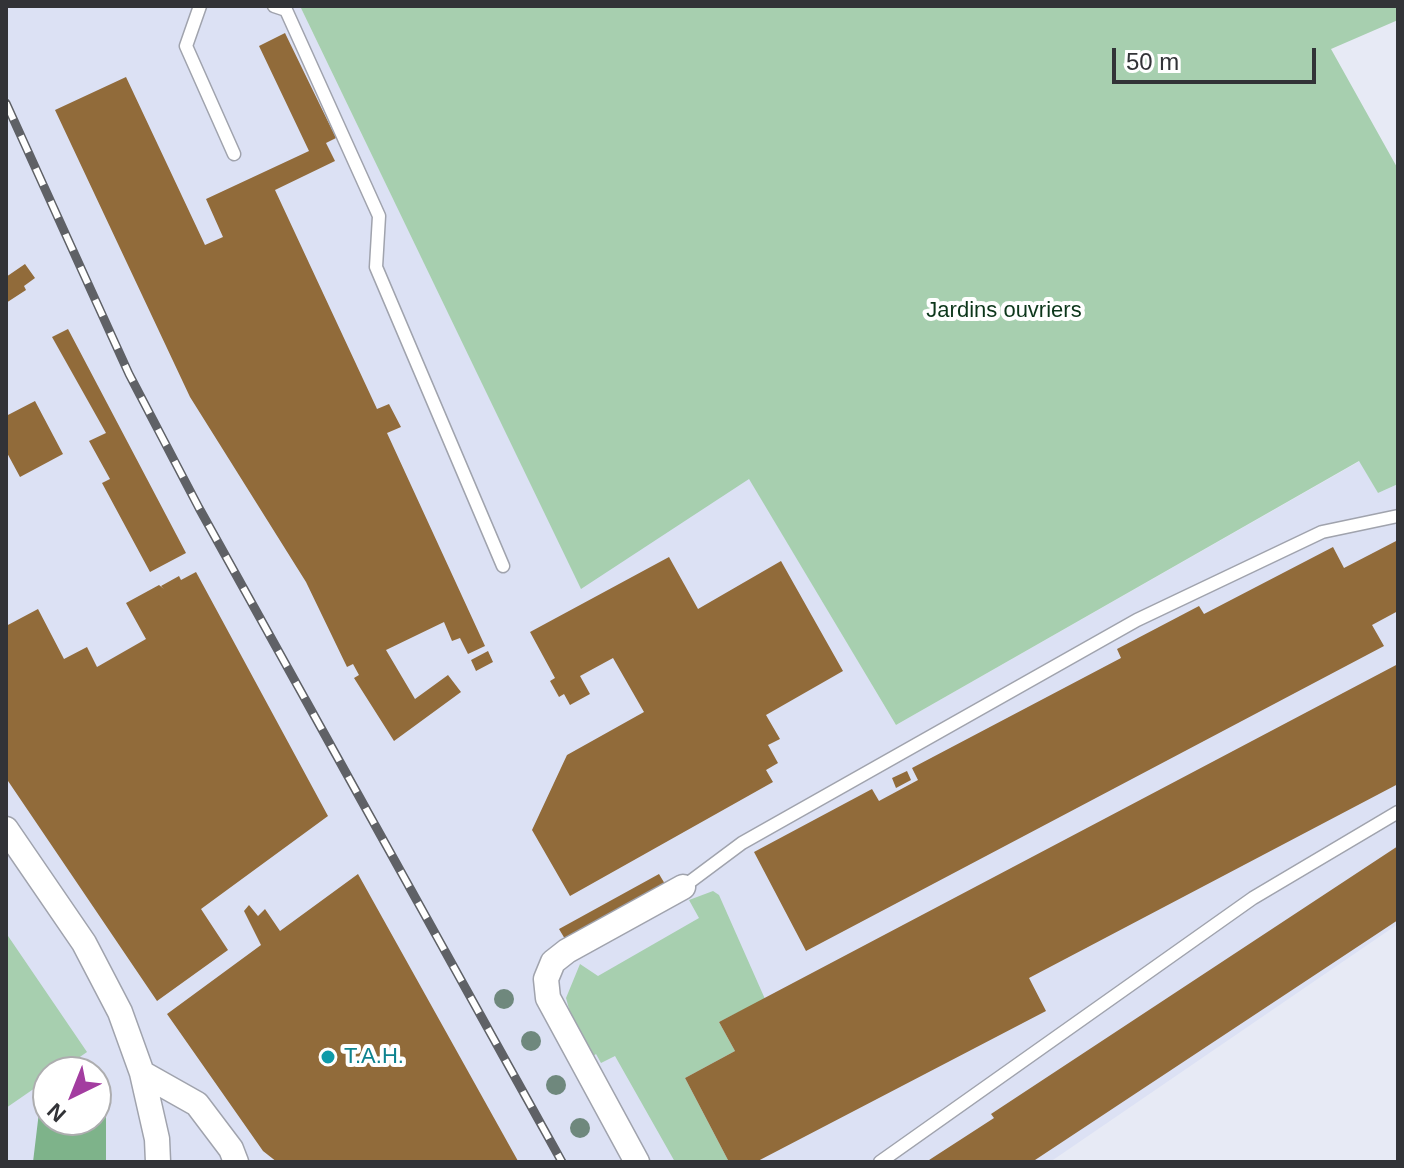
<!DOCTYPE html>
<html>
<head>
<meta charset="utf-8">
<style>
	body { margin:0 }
	#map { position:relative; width:1404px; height:1168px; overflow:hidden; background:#e7eaf5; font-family:Helvetica,sans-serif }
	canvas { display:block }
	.frame { position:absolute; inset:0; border:8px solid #323337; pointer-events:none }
	.north { position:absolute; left:32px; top:1056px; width:80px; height:80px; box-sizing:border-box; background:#fff; border:2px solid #adadaf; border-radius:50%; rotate:223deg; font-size:22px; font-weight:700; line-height:32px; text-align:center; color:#323337 }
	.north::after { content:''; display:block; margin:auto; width:28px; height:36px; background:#a33da0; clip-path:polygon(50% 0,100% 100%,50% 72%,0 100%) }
	.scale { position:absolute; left:1112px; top:48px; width:204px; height:36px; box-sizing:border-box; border:4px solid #323337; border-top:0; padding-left:10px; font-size:24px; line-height:28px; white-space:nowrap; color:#323337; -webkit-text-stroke:6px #fff; paint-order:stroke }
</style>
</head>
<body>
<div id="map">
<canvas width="1404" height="1168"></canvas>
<div class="frame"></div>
<div class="north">N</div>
<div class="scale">50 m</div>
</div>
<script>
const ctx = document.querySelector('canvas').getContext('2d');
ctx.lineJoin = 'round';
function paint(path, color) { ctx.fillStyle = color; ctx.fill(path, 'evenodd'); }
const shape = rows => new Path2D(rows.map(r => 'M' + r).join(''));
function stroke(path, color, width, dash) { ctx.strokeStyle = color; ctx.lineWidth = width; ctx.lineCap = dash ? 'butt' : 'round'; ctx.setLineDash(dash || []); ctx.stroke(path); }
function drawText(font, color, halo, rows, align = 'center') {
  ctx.font = font + ' Helvetica,sans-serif'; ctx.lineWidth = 8; ctx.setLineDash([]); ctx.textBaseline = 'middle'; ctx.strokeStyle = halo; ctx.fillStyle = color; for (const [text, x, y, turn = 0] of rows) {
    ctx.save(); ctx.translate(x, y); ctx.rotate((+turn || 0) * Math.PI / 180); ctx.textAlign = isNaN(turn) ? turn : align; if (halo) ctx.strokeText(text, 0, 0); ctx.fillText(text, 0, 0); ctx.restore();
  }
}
const built = shape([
	[6,6,300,6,581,588,749,478,896,725,1360,461,1378,493,1398,484,1398,924,1050,1162,6,1162],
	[48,1072,96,1072,96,1120,48,1120]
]);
const green = shape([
	[300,6,1398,6,1398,20,1331,49,1398,169,1398,484,1378,493,1359,461,896,725,749,479,581,589],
	[713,891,719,895,765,999,719,1022,735,1051,685,1078,729,1162,675,1162,615,1056,601,1063,596,1054,592,1057,572,1020,566,998,580,964,598,976,699,918,689,900],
	[6,933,87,1052,58,1072,48,1072,48,1079,6,1108]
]);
const forest = shape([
	[106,1103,106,1162,33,1162,39,1112,48,1111,48,1120,96,1120,96,1105]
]);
const building = shape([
	[285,33,336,138,326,143,335,161,275,190,377,409,389,404,401,427,387,433,485,646,468,654,460,638,452,641,444,622,386,650,415,699,448,675,461,692,394,741,354,678,359,675,353,664,347,667,306,582,190,397,55,110,126,77,205,245,223,237,206,199,309,151,259,46],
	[25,264,35,278,24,286,26,290,6,303,6,277],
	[68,329,186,553,150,572,102,483,110,479,89,441,106,433,52,337],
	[35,401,63,454,20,477,6,451,6,416],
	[1398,540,1398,611,1372,625,1384,646,806,951,754,852,872,789,879,801,918,780,912,768,1121,658,1117,649,1199,606,1204,614,1333,547,1344,568],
	[669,557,698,609,781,561,843,671,766,715,780,739,768,745,778,763,766,770,773,782,570,896,532,830,567,755,644,712,613,658,580,676,590,694,570,705,564,694,559,697,550,681,555,678,530,632],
	[196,572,328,816,201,909,228,950,157,1001,6,778,6,626,38,609,64,659,87,647,97,667,146,639,126,603,159,585,164,589,161,586,179,576,181,580],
	[488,651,493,662,476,671,471,660],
	[1398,664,1398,784,1029,978,1046,1011,756,1162,729,1162,685,1078,735,1051,719,1022],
	[907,771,911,780,896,788,892,778],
	[1398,846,1398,920,1032,1162,926,1162,994,1118,991,1114],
	[358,874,518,1161,516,1162,277,1162,263,1151,167,1014,261,945,244,911,249,905,258,916,265,909,280,931],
	[659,874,665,884,565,939,559,929]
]);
const service = shape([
	[200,6,186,46,234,154],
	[274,6,286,10,379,216,376,267,503,566],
	[683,887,742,843,1137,620,1322,532,1398,516],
	[880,1162,1253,898,1398,812]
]);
const minor = shape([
	[6,829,84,943,120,1012,142,1073,157,1139,158,1162],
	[142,1073,197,1104,231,1149,236,1162],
	[637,1162,548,998,546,979,553,962,567,951,683,887]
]);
const rail = shape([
	[6,103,129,374,199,508,562,1162]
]);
const trees = [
	[504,999],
	[531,1041],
	[556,1085],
	[580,1128]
];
const markers = [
	[328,1057,8,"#0f9aa8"]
];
const parkNames = [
	["Jardins ouvriers",1004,311]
];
const cultureNames = [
	["T.A.H.",344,1057]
];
paint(built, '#dce1f4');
paint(green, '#a7cfaf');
paint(forest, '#7eb38a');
paint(building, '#916b3a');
stroke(service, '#a0a3ad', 15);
stroke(minor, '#a0a3ad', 27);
stroke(service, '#fff', 12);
stroke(minor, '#fff', 24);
stroke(rail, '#5f6166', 9);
stroke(rail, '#fff', 6, [18]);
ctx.fillStyle = '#6f887d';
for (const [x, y] of trees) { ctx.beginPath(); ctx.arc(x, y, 10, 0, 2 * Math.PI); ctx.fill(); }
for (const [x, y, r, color] of markers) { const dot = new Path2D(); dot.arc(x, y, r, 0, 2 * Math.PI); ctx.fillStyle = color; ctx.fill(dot); stroke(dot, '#fff', 3); }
drawText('22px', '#0d371b', '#fff', parkNames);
drawText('22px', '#0d838f', '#fff', cultureNames, 'left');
</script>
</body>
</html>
